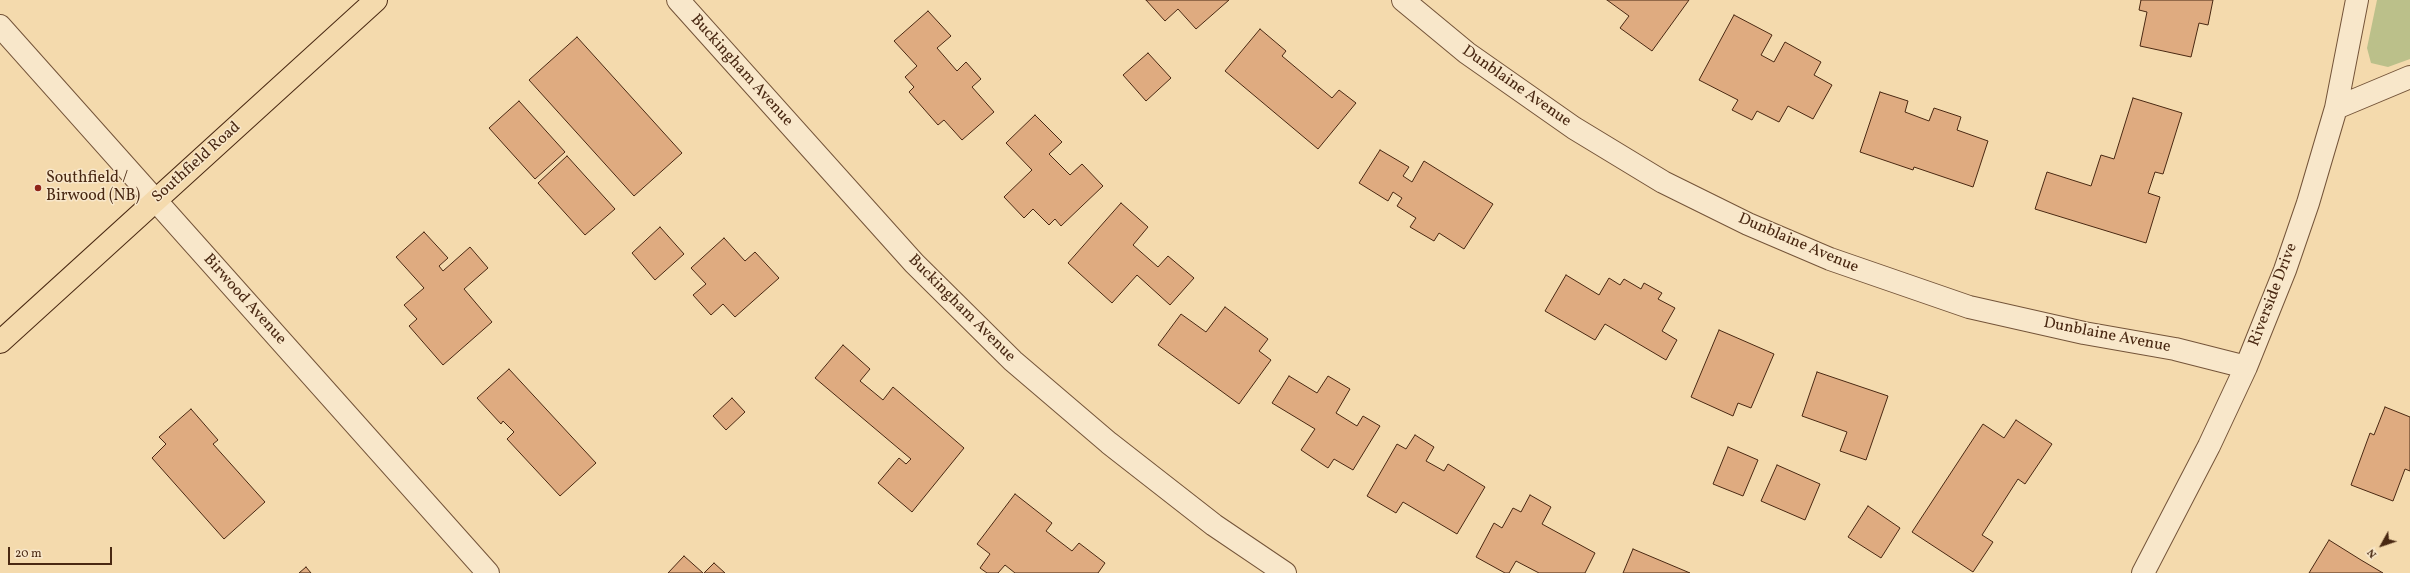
<!DOCTYPE html>
<html>
<head>
<meta charset="utf-8">
<style>
	body { margin:0 }
	#map { position:relative; width:2410px; height:573px; overflow:hidden; background:#f4daad; font-family:Vollkorn,serif }
	canvas { display:block }
	.north { position:absolute; left:2362px; top:525px; width:40px; height:40px; -webkit-text-stroke:3px #f8e7ca; paint-order:stroke; rotate:230deg; font-size:11px; font-weight:700; line-height:16px; text-align:center; color:#492812 }
	.north::after { content:''; display:block; margin:auto; width:14px; height:18px; background:#492812; clip-path:polygon(50% 0,100% 100%,50% 72%,0 100%) }
	.scale { position:absolute; left:8px; top:547px; width:104px; height:18px; box-sizing:border-box; border:2px solid #492812; border-top:0; padding-left:5px; font-size:12px; line-height:14px; white-space:nowrap; color:#492812; -webkit-text-stroke:3px #f8e7ca; paint-order:stroke }
</style>
</head>
<body>
<div id="map">
<canvas width="2410" height="573"></canvas>
<div class="north">N</div>
<div class="scale">20 m</div>
</div>
<script>
const ctx = document.querySelector('canvas').getContext('2d');
ctx.lineJoin = 'round';
function paint(path, color) { ctx.fillStyle = color; ctx.fill(path, 'evenodd'); }
const shape = rows => new Path2D(rows.map(r => 'M' + r).join(''));
function stroke(path, color, width, dash) { ctx.strokeStyle = color; ctx.lineWidth = width; ctx.lineCap = dash ? 'butt' : 'round'; ctx.setLineDash(dash || []); ctx.stroke(path); }
function drawText(font, color, halo, rows, align = 'center') {
  ctx.font = font + ' Vollkorn,serif'; ctx.lineWidth = 3; ctx.setLineDash([]); ctx.textBaseline = 'middle'; ctx.strokeStyle = halo; ctx.fillStyle = color; for (const [text, x, y, turn = 0] of rows) {
    ctx.save(); ctx.translate(x, y); ctx.rotate((+turn || 0) * Math.PI / 180); ctx.textAlign = isNaN(turn) ? turn : align; if (halo) ctx.strokeText(text, 0, 0); ctx.fillText(text, 0, 0); ctx.restore();
  }
}
const green = shape([
	[2377,0,2410,0,2410,59,2388,67,2371,63,2367,48]
]);
const building = shape([
	[1146,0,1229,0,1196,29,1178,9,1165,21,1146,0],
	[1607,0,1689,0,1652,51,1620,28,1629,16,1607,0],
	[2141,0,2213,0,2208,25,2199,23,2191,57,2140,46,2147,12,2139,10,2141,0],
	[928,11,951,36,937,48,957,71,966,62,981,79,972,87,994,112,962,140,944,120,938,125,909,92,914,87,905,77,917,66,894,41,928,11],
	[1734,15,1772,35,1761,55,1774,62,1785,42,1821,62,1814,75,1832,85,1813,119,1788,106,1779,122,1757,111,1752,120,1732,110,1738,100,1699,80,1734,15],
	[1260,29,1286,51,1282,56,1332,98,1339,90,1356,103,1318,149,1225,71,1260,29],
	[577,37,682,153,634,196,529,80,577,37],
	[1148,53,1171,78,1146,101,1123,75,1148,53],
	[1880,92,1908,101,1905,112,1929,121,1934,108,1961,117,1957,130,1988,141,1973,187,1914,167,1913,170,1860,152,1880,92],
	[2133,98,2182,113,2163,174,2155,172,2148,193,2160,197,2146,243,2035,209,2047,172,2091,186,2101,155,2114,159,2133,98],
	[519,101,565,152,535,179,489,128,519,101],
	[1035,115,1062,142,1049,154,1070,175,1082,164,1103,186,1061,226,1055,219,1049,225,1033,209,1024,218,1004,197,1032,170,1006,143,1035,115],
	[1380,150,1409,167,1403,176,1412,182,1424,161,1493,204,1464,249,1439,233,1434,241,1410,227,1416,218,1397,206,1402,198,1393,192,1388,201,1359,183,1380,150],
	[567,156,615,209,585,235,538,183,567,156],
	[1121,203,1148,227,1133,245,1158,267,1168,256,1194,278,1170,305,1137,275,1112,303,1068,263,1121,203],
	[660,227,684,254,655,280,632,253,660,227],
	[424,232,448,258,439,266,443,271,470,247,488,268,464,289,492,322,443,365,409,326,417,319,404,305,424,288,396,257,424,232],
	[724,238,745,261,755,252,779,278,735,317,723,304,711,315,693,295,706,284,691,268,724,238],
	[1566,275,1599,295,1609,278,1620,285,1624,279,1641,289,1644,283,1662,293,1658,299,1675,308,1662,331,1677,340,1666,360,1605,324,1595,340,1545,311,1566,275],
	[1225,307,1268,339,1259,351,1271,360,1239,404,1158,345,1181,314,1206,332,1225,307],
	[1719,330,1774,354,1751,408,1738,403,1733,416,1691,397,1719,330],
	[843,345,870,369,860,381,883,400,893,387,964,448,912,512,878,483,899,458,906,464,911,459,815,378,843,345],
	[509,369,596,463,560,496,507,439,514,432,503,421,501,424,477,398,509,369],
	[1817,372,1888,396,1866,460,1840,451,1847,432,1802,416,1817,372],
	[1289,376,1317,393,1328,376,1350,389,1336,413,1357,426,1363,416,1380,426,1353,470,1334,459,1328,468,1301,450,1315,429,1272,403,1289,376],
	[732,398,745,412,726,430,713,416,732,398],
	[2385,407,2410,417,2410,471,2405,469,2393,501,2351,485,2370,433,2374,435,2385,407],
	[191,409,218,440,213,444,265,502,224,539,152,458,166,444,159,437,191,409],
	[2016,420,2052,444,2025,484,2018,479,1982,535,1993,542,1973,572,1912,532,1983,424,2004,438,2016,420],
	[1415,435,1434,447,1426,461,1444,471,1448,464,1485,487,1457,534,1403,502,1396,513,1367,496,1397,444,1406,449,1415,435],
	[1728,447,1758,460,1743,496,1713,484,1728,447],
	[1777,465,1820,484,1805,520,1761,501,1777,465],
	[1015,494,1052,523,1046,531,1072,551,1079,543,1105,563,1098,573,1015,573,1005,565,998,573,987,573,980,568,990,554,977,544,1015,494],
	[1530,495,1551,507,1542,524,1595,553,1585,573,1539,573,1516,561,1509,573,1505,573,1476,557,1494,523,1502,528,1513,508,1521,512,1530,495],
	[1868,506,1900,528,1881,558,1848,537,1868,506],
	[2329,540,2361,560,2383,573,2309,573,2329,540],
	[1633,549,1690,573,1623,573,1633,549],
	[684,556,703,573,668,573,684,556],
	[714,563,725,573,704,573,714,563],
	[306,567,311,573,299,573,306,567]
]);
const minor = shape([
	[678,0,914,263,1013,361,1109,443,1214,525,1285,573],
	[1403,0,1467,53,1574,128,1663,182,1748,224,1830,259,1969,307,2084,333,2175,349,2246,367],
	[0,26,488,573],
	[2336,108,2410,77],
	[2143,573,2209,446,2246,367,2285,270,2308,203,2336,108,2357,0]
]);
const major = shape([
	[0,342,376,0]
]);
const markers = [
	[38,188,4,"#8f2418"]
];
const streetNames = [
	["Buckingham Avenue",741,71,48],
	["Dunblaine Avenue",1516,87,35],
	["Southfield Road",197,163,-42],
	["Dunblaine Avenue",1798,244,23],
	["Riverside Drive",2274,295,-69],
	["Birwood Avenue",244,300,48],
	["Buckingham Avenue",961,309,45],
	["Dunblaine Avenue",2107,336,11]
];
const poiNames = [
	["Southfield /",46,179],
	["Birwood (NB)",46,197]
];
paint(green, '#bbc08a');
paint(building, '#dfab80');
stroke(building, '#492812', 1);
stroke(minor, '#745439', 24);
stroke(major, '#492812', 24);
stroke(minor, '#f8e7ca', 22);
stroke(major, '#f4daad', 22);
for (const [x, y, r, color] of markers) { const dot = new Path2D(); dot.arc(x, y, r, 0, 2 * Math.PI); ctx.fillStyle = color; ctx.fill(dot); stroke(dot, '#f8e7ca', 1.5); }
drawText('16px', '#492812', '#f8e7ca', streetNames);
drawText('16px', '#492812', '#f8e7ca', poiNames, 'left');
</script>
</body>
</html>
